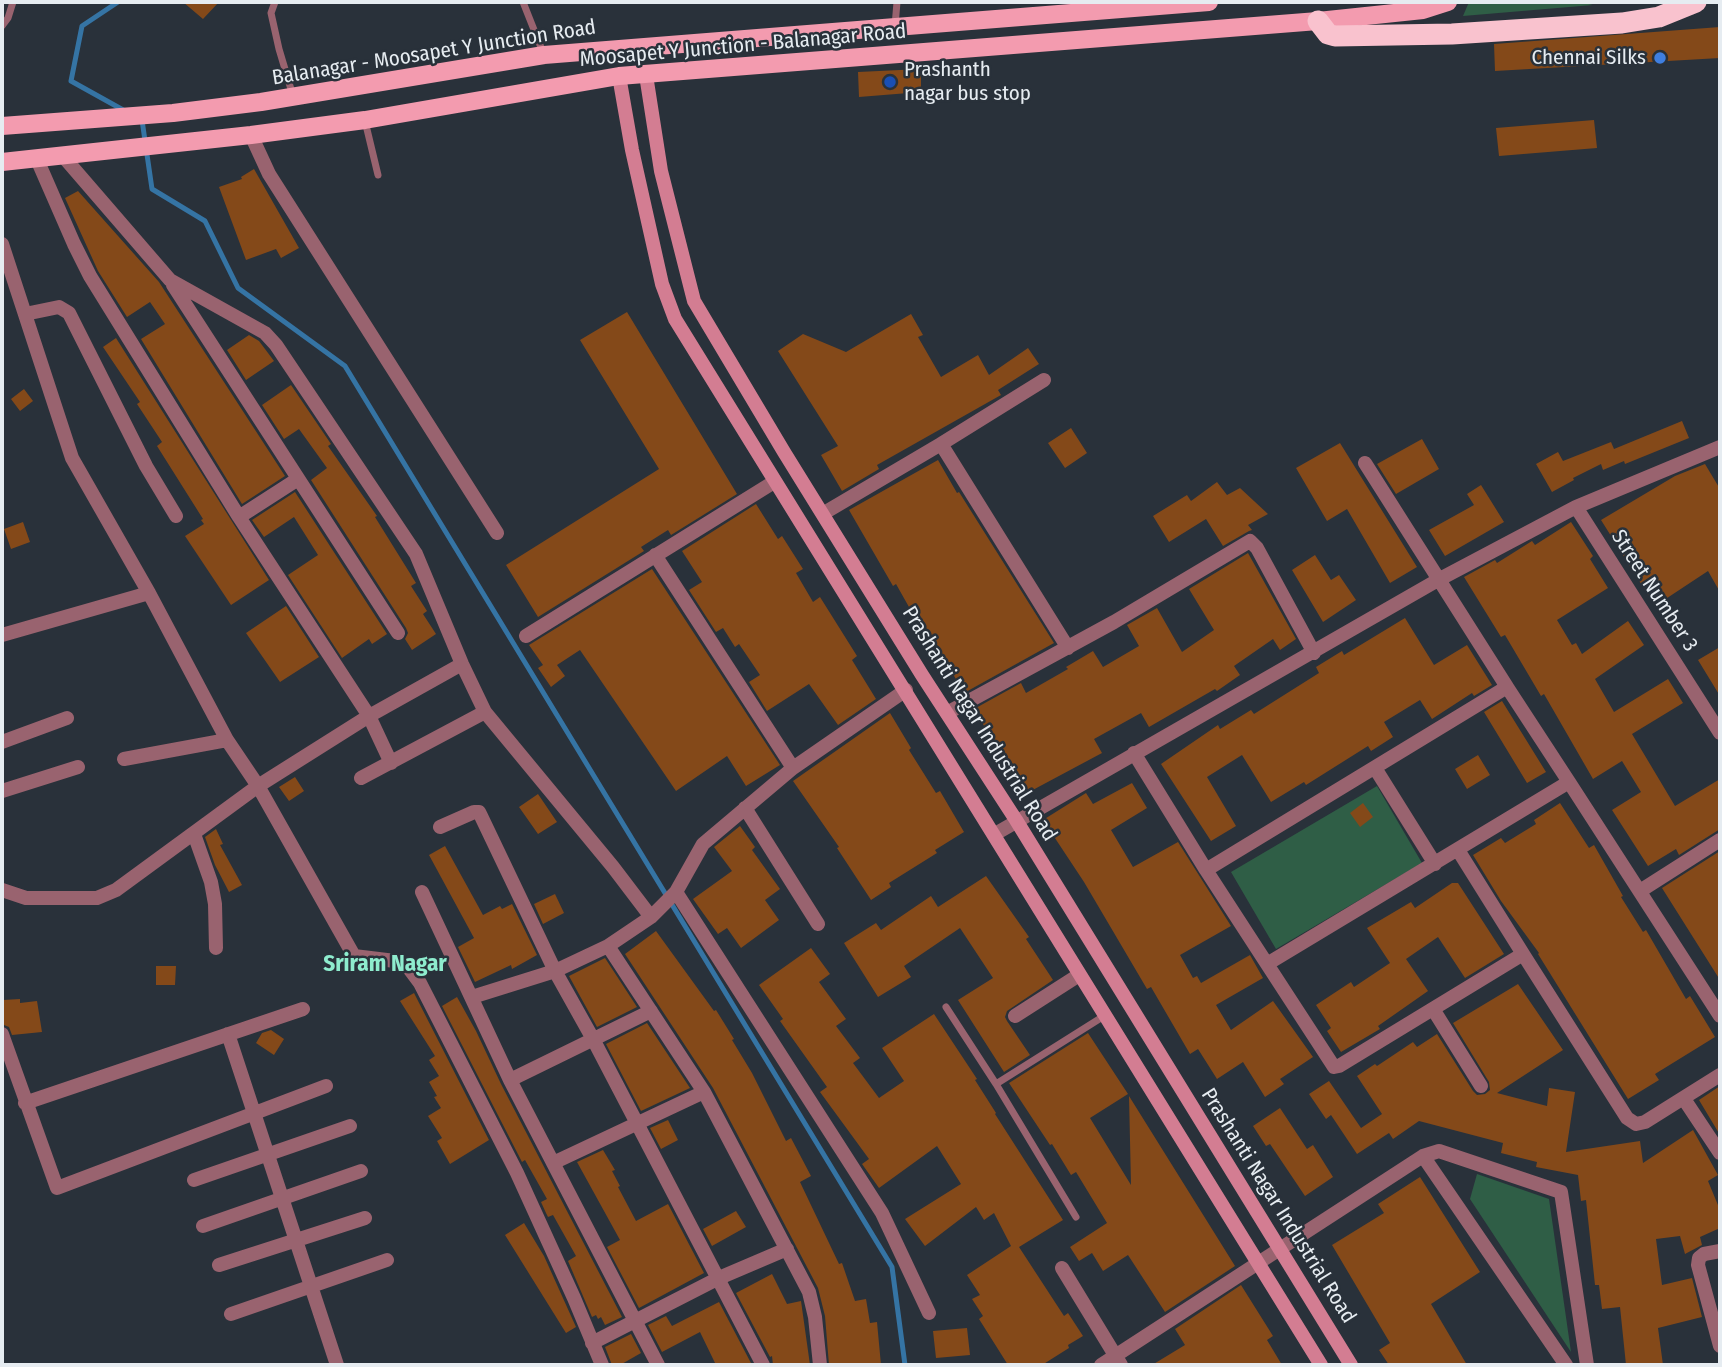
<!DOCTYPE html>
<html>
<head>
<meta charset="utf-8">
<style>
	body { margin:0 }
	#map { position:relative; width:1722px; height:1367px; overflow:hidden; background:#29313a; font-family:"Fira Sans Condensed",sans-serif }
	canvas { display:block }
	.frame { position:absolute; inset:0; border:4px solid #e6ecf1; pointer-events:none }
</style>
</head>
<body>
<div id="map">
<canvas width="1722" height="1367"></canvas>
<div class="frame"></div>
</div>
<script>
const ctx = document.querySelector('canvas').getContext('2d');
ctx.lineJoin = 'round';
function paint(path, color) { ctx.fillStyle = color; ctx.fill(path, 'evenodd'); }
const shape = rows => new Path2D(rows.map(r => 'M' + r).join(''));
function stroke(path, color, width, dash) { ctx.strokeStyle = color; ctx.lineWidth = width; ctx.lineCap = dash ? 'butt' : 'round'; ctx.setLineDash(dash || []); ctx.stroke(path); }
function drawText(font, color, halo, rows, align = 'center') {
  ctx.font = font + ' "Fira Sans Condensed",sans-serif'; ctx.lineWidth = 5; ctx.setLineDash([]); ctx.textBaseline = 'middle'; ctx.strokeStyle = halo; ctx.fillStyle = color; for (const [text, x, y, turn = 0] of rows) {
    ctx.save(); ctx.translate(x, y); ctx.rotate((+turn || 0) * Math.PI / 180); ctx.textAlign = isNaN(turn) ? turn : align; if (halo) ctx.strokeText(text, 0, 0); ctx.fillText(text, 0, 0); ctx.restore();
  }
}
const green = shape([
	[1469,2,1579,2,1593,5,1463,16],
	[1377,786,1422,863,1276,949,1231,872],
	[1477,1174,1549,1199,1571,1352,1470,1199]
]);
const stream = shape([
	[118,2,82,26,71,81,125,111],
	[140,119,142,120,152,189,205,221,238,288,345,366,892,1267,905,1365]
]);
const building = shape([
	[183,2,219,2,203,19],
	[1720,27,1720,58,1495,71,1494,44],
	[921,69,921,92,859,97,858,72],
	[1594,120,1597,148,1499,156,1496,128],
	[254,169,299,248,281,258,276,249,246,260,219,187,242,179,241,177],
	[78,191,159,282,285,476,242,504,141,339,165,324,150,302,127,317,98,271,65,198],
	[627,312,737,494,671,535,668,530,641,547,644,551,538,617,506,565,659,469,580,340],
	[911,314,923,335,918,337,941,377,978,355,989,375,1028,348,1039,364,998,390,1001,395,877,465,879,469,842,491,821,455,838,446,778,351,803,334,846,352],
	[249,335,259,341,274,361,246,380,227,350],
	[116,338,269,580,231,605,185,536,204,524,201,520,203,519,157,446,162,442,137,404,140,402,103,347],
	[291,385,331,444,328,446,377,516,375,517,416,583,411,586,427,611,423,614,436,634,412,650,405,639,408,633,406,628,311,480,327,468,299,429,284,439,262,405],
	[24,389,33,401,20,411,11,399],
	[1682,421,1689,438,1625,464,1624,461,1603,470,1601,464,1573,478,1574,480,1552,492,1536,464,1558,452,1563,461,1611,442,1614,449],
	[1071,428,1087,453,1065,468,1048,443],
	[1422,439,1439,469,1396,494,1377,464],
	[1340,443,1417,567,1390,583,1347,509,1327,521,1296,468],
	[938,460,957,493,959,492,1054,643,964,693,922,621,918,623,896,584,893,586,849,510],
	[1705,464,1720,489,1720,592,1708,571,1655,606,1601,520,1675,476],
	[1217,482,1227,495,1240,488,1268,514,1248,525,1252,530,1249,531,1223,546,1206,519,1169,542,1153,516,1187,495,1191,501],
	[1481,485,1504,522,1445,556,1429,530,1474,505,1467,494],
	[295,492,387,634,372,644,369,639,342,658,288,575,318,555,294,517,264,537,252,520],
	[756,504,778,539,782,536,803,569,796,573,813,602,820,597,857,656,852,660,876,699,838,725,809,684,767,711,749,682,760,675,739,644,735,647,723,628,716,632,689,590,702,582,682,551],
	[23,522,30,542,11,549,4,529],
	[1571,522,1593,556,1590,559,1608,588,1557,620,1572,645,1576,643,1582,654,1628,621,1644,645,1595,679,1614,712,1668,679,1683,703,1632,734,1675,806,1720,779,1720,829,1679,855,1676,849,1648,866,1612,810,1641,792,1622,761,1593,779,1544,694,1541,696,1505,635,1501,637,1464,577,1495,560,1497,563,1532,541,1535,545],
	[1248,553,1296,639,1280,650,1273,639,1234,666,1240,675,1217,691,1215,689,1149,727,1141,713,1094,739,1102,753,1029,792,1011,761,1006,763,974,709,1021,683,1026,693,1068,669,1066,667,1093,651,1103,667,1139,646,1127,625,1157,608,1182,652,1214,630,1189,589],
	[1315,555,1331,580,1339,575,1356,600,1323,622,1292,570],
	[652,569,780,765,746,786,727,756,676,791,580,650,557,665,565,676,551,687,538,668,543,665,529,645],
	[286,606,319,657,280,682,246,633],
	[1405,618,1434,665,1467,645,1492,685,1474,696,1472,693,1432,719,1420,700,1384,722,1393,737,1371,751,1368,746,1306,785,1304,782,1271,802,1242,755,1207,777,1236,826,1211,841,1161,764,1218,725,1220,729,1251,710,1254,714,1319,673,1316,667,1342,651,1344,655],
	[1720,647,1720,696,1698,660],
	[1502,701,1546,772,1527,783,1484,712],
	[890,713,911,748,909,750,936,793,940,791,964,832,935,850,937,853,889,883,891,887,871,900,837,848,839,847,793,781],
	[1478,755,1490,775,1467,789,1455,769],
	[295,777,304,791,289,801,279,787],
	[1132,783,1147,808,1111,830,1133,867,1178,842,1231,926,1180,955,1193,978,1197,976,1201,983,1250,955,1263,978,1216,1005,1231,1030,1273,1001,1313,1057,1280,1079,1284,1084,1265,1097,1243,1062,1217,1079,1198,1049,1190,1054,1151,987,1147,989,1084,882,1043,820,1086,793,1093,804],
	[538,794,557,822,538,834,519,807],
	[1363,803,1373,817,1360,827,1350,813],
	[1560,803,1589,848,1594,845,1623,896,1621,897,1643,932,1646,930,1686,999,1690,996,1715,1037,1655,1074,1659,1080,1628,1099,1538,954,1539,953,1501,901,1473,855,1501,838,1505,843,1536,824,1534,820],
	[740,826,755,847,752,850,780,889,765,900,779,920,741,948,727,928,718,934,693,899,732,871,714,847],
	[216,829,223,844,220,845,242,885,229,892,215,865,205,837],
	[445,846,483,915,500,906,502,909,512,904,537,955,512,969,511,965,475,982,458,947,474,938,429,855],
	[1720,851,1720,980,1662,888],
	[986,876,1029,937,1026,939,1053,980,1007,1011,1005,1017,1007,1021,1030,1055,1004,1072,958,1000,993,978,960,928,904,966,911,977,878,997,844,943,876,923,881,930,931,896,938,907],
	[1452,883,1458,883,1504,954,1465,978,1438,937,1406,959,1428,991,1378,1026,1380,1029,1341,1052,1327,1031,1331,1028,1316,1005,1351,982,1354,987,1390,963,1367,928,1411,902,1415,908],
	[555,894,564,913,543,924,534,904],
	[656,931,714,1011,716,1010,734,1039,732,1040,752,1073,786,1141,791,1138,811,1176,800,1182,839,1264,842,1263,855,1301,866,1299,870,1323,877,1322,881,1365,829,1365,825,1316,818,1288,713,1088,625,954],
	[811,948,830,974,819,982,846,1019,836,1026,860,1058,853,1063,879,1098,904,1081,882,1048,934,1014,977,1079,975,1080,996,1113,995,1114,1063,1220,1019,1247,1064,1316,1068,1313,1083,1336,1068,1345,1069,1348,1042,1365,1008,1365,979,1319,983,1316,972,1299,980,1295,967,1275,1011,1246,994,1213,984,1220,976,1207,925,1246,905,1219,961,1184,937,1146,879,1188,862,1164,869,1159,820,1092,827,1087,780,1021,783,1019,759,985],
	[605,958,637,1007,597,1027,569,976],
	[156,966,176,966,175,985,156,985],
	[1518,984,1563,1050,1497,1093,1547,1106,1549,1088,1575,1092,1566,1152,1640,1141,1643,1163,1693,1130,1718,1175,1708,1181,1720,1210,1720,1228,1700,1237,1702,1245,1685,1254,1680,1236,1656,1239,1662,1285,1692,1278,1702,1317,1658,1328,1663,1365,1626,1365,1620,1307,1602,1309,1599,1285,1595,1285,1586,1200,1581,1201,1578,1175,1536,1167,1537,1162,1501,1153,1503,1143,1419,1121,1393,1139,1389,1133,1357,1154,1331,1115,1326,1119,1309,1094,1329,1081,1361,1128,1382,1114,1357,1076,1375,1064,1377,1066,1413,1042,1417,1047,1437,1034,1473,1091,1477,1095,1485,1094,1490,1090,1489,1082,1453,1023],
	[414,993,489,1140,450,1164,437,1141,442,1138,428,1116,441,1108,434,1097,437,1096,429,1082,439,1076,429,1060,435,1056,400,1001],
	[457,997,476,1031,501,1084,622,1317,605,1325,601,1317,598,1319,596,1315,592,1317,568,1261,576,1256,553,1215,548,1217,546,1213,541,1202,547,1199,525,1160,522,1162,442,1006],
	[20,999,20,1003,37,1001,42,1032,12,1035,9,1027,4,1025,3,1000],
	[647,1023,690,1088,641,1111,606,1044],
	[271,1030,284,1039,274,1055,256,1043,262,1033],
	[1088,1033,1128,1094,1090,1118,1131,1185,1129,1096,1235,1266,1165,1312,1128,1255,1103,1271,1092,1253,1079,1261,1070,1247,1107,1223,1076,1172,1071,1175,1052,1144,1050,1145,1009,1083],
	[1720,1086,1720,1135,1699,1100],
	[1280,1108,1307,1149,1313,1145,1333,1177,1305,1196,1270,1144,1266,1146,1253,1126],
	[668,1120,678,1140,661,1149,650,1128],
	[603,1150,615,1170,612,1171,620,1186,618,1187,636,1221,668,1204,704,1273,639,1308,607,1247,620,1240,577,1162],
	[1420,1177,1480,1272,1431,1304,1467,1365,1389,1365,1379,1350,1390,1343,1332,1245,1384,1213,1378,1204],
	[736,1211,746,1227,712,1246,703,1229],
	[524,1223,544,1256,576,1327,566,1333,505,1235],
	[772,1274,787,1304,801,1301,810,1365,773,1365,772,1356,770,1357,736,1293],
	[1241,1285,1273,1336,1267,1340,1282,1365,1152,1365,1185,1345,1175,1329],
	[719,1302,752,1365,716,1365,700,1332,662,1352,648,1325,666,1316,672,1326],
	[967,1328,970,1355,936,1358,933,1331],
	[631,1334,641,1353,620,1365,612,1365,605,1347]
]);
const lane = shape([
	[275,2,271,13,279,49,293,96],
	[523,2,544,55],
	[2,26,8,18,13,2],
	[895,26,897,2],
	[365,121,378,175],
	[946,1007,996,1084],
	[1076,1217,996,1084,1104,1016]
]);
const street = shape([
	[251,135,269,174,497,533],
	[62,155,170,280,265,333,276,345,416,554,462,664,485,712,613,867,651,917],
	[36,157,74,244,90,276,239,517,369,716,391,763],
	[2,244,72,458,149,593,227,740,258,786,354,956,395,961,408,967,420,983,517,1173,574,1298,602,1365],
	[173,285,398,633],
	[25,314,59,307,69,313,146,466,176,516],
	[941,444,1044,380],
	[1365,463,1507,687],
	[1576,507,1720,733],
	[824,513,941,444,1068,648],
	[239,517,298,479],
	[655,555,793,768],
	[2,635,149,593],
	[526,636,774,482],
	[947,713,1114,622,1250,541,1257,548,1314,653],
	[2,742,67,718],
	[1134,753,1206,870],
	[124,759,227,740],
	[1375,768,1435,864],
	[361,778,485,712],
	[2,791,78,767],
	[745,808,818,924],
	[440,827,474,812,479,812,481,816,555,971,593,1039,763,1365],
	[194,834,211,882,215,904,216,948],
	[995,834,1438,580,1576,507,1720,447],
	[1458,850,1523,954],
	[2,890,26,898,97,898,116,890,258,786,369,716,462,664],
	[1640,891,1720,840],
	[422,892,510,1080,658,1365],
	[676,892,882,1213,929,1313],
	[608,946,704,1092,809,1292,815,1317,820,1365],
	[1267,964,1206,870,1507,687,1569,782],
	[472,997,555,971,608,946,651,917,676,892,703,844,793,768,906,690],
	[1433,1009,1481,1086],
	[1015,1016,1079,975],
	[1720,1016,1569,782,1267,964,1334,1067,1339,1066,1523,954,1627,1118,1636,1124,1645,1122,1720,1075],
	[2,1034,57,1188,326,1086],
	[228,1034,337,1365],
	[510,1080,651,1011],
	[1684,1099,1720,1153],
	[25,1103,303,1009],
	[1423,1156,1566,1365],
	[553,1163,704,1092],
	[194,1180,350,1126],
	[203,1226,361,1171],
	[1720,1251,1704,1254,1699,1258,1698,1265,1720,1346],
	[219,1265,365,1218],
	[1062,1268,1121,1365],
	[231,1314,387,1260],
	[592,1343,719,1278,787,1249],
	[1101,1365,1423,1156,1439,1151,1561,1192,1587,1365]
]);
const secondary = shape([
	[646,75,661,171,694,301,784,452,922,675,1016,820,1351,1365],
	[619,76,632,150,662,284,675,319,1321,1365]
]);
const primary = shape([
	[2,126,173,113,261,102,544,55,1209,2],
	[2,162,251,135,365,120,619,76,1318,21,1423,10,1448,2]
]);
const highway = shape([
	[1318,21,1328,34,1335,36,1452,34,1622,23,1659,17,1696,2]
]);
const markers = [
	[1660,58,7,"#3f7fe0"],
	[890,82,7,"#1a4fb4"]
];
const streetNames = [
	["Moosapet Y Junction - Balanagar Road",743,46,-5],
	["Balanagar - Moosapet Y Junction Road",434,53,-9],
	["Street Number 3",1654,591,57],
	["Prashanti Nagar Industrial Road",979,724,58],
	["Prashanti Nagar Industrial Road",1278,1206,58]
];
const poiNames = [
	["Chennai Silks",1646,58],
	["Prashanth",904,70,"left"],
	["nagar bus stop",904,94,"left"]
];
const neighbourhoodNames = [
	["Sriram Nagar",385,965]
];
paint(green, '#2f5e46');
stroke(stream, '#3574a4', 5);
paint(building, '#844919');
stroke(lane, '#99636f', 7);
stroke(street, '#99636f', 14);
stroke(secondary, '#d37d92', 14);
stroke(primary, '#f39baf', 18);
stroke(highway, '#f9c2ce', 21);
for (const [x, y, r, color] of markers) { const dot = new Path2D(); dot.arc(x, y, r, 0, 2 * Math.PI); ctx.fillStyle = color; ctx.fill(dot); stroke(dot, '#29313a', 2.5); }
drawText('21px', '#e6ecf1', '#29313a', streetNames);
drawText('21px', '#e6ecf1', '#29313a', poiNames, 'right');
drawText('bold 23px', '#8eecce', '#29313a', neighbourhoodNames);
</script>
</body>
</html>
